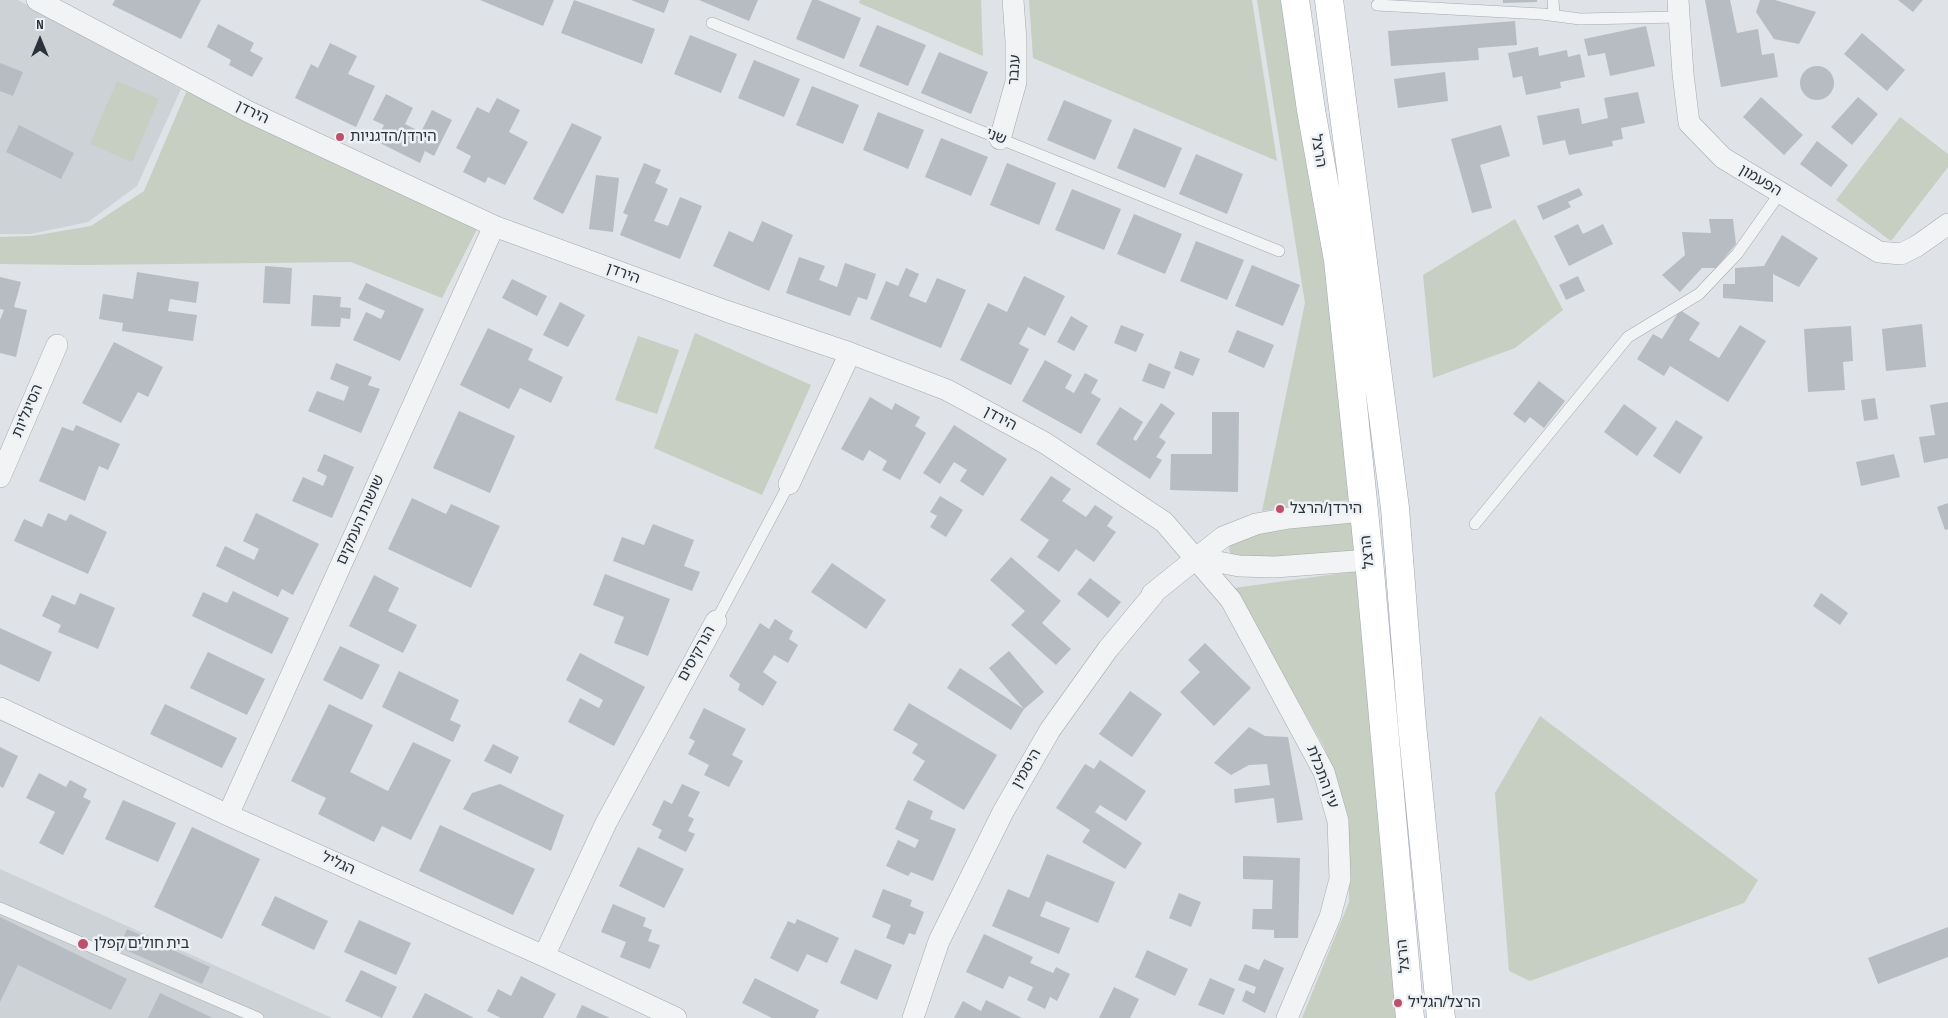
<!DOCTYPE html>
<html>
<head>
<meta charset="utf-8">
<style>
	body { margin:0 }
	#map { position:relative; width:1948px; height:1018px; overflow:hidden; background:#dfe2e6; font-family:"Sofia Sans Condensed",sans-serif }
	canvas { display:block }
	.north { position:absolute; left:15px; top:15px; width:50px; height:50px; -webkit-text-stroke:4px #eef1f4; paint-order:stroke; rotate:0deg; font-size:14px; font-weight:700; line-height:20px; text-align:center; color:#29323b }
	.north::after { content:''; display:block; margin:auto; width:18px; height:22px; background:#29323b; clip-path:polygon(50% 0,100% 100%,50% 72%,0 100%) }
</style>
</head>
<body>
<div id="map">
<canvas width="1948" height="1018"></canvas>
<div class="north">N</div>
</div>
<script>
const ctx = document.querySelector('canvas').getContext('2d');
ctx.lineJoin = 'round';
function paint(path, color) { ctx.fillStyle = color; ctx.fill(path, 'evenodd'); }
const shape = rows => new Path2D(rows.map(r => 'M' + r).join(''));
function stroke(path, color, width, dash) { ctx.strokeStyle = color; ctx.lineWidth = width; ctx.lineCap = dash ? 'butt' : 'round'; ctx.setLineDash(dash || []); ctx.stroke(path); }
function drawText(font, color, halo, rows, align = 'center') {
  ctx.font = font + ' "Sofia Sans Condensed","Noto Sans Hebrew",sans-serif'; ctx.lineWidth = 5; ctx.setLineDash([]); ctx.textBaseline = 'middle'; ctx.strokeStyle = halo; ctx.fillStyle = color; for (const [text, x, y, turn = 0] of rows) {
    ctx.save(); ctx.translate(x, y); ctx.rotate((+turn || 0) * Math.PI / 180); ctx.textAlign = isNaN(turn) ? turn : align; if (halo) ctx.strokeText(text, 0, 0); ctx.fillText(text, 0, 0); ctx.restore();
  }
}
const built = shape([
	[0,0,18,0,181,89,137,186,88,222,30,234,0,234],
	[0,869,332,1018,0,1018]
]);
const green = shape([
	[860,0,981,0,983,56,859,3],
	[1029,0,1252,0,1277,161,1033,58],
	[1257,0,1283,0,1325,270,1349,500,1262,511,1305,303],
	[117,81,159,99,132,162,90,144],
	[188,88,477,229,442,298,351,262,81,265,0,264,0,237,32,236,91,226,144,191],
	[1900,117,1948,154,1948,167,1891,241,1836,200],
	[1515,219,1563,310,1515,348,1433,378,1423,275],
	[695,333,811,385,762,495,654,448],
	[638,336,679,350,657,414,615,400],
	[1358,516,1359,556,1268,562,1232,557,1229,549,1233,538],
	[1358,571,1398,1018,1302,1018,1349,902,1349,851,1333,772,1324,747,1234,588],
	[1540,716,1758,880,1744,903,1530,981,1509,971,1495,793]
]);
const building = shape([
	[115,0,201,0,181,39,112,5],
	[480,0,554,0,543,26],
	[574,0,655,29,642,64,561,33],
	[631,0,669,0,664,13],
	[699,0,758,0,749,21],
	[812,0,818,0,861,18,844,59,796,39],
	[1503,0,1537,0,1537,2,1503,3],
	[1705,0,1730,0,1737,33,1758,29,1762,55,1774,53,1778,77,1721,87],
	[1760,0,1775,0,1816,12,1799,44,1774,39,1756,12],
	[1898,0,1923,0,1913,12],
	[1515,21,1517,45,1478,48,1479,60,1391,66,1388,31],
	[218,24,254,43,250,51,263,58,252,77,229,65,231,60,207,47],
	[877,25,926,45,908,86,859,66],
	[1646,26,1655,66,1610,76,1605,53,1588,56,1584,39],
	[1862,33,1905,70,1887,91,1844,54],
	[690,35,737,54,721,93,674,74],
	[330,43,357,56,348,74,375,86,356,127,295,98,311,64,318,68],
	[1538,47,1539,56,1567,50,1568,57,1580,54,1585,77,1560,82,1561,88,1526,95,1522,76,1513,78,1508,53],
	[939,52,988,72,971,114,921,93],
	[754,60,800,79,784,117,738,98],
	[0,63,23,72,13,96,0,91],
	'1800 83a17 17 0 1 1 34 0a17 17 0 1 1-34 0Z',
	[1445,72,1448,101,1398,108,1394,79],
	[812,86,859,105,843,144,796,125],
	[1638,92,1645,123,1621,128,1623,139,1612,141,1613,146,1569,155,1565,140,1543,145,1537,116,1579,108,1582,124,1608,118,1604,98],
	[386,94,413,108,405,124,421,132,432,110,452,120,434,156,425,151,420,163,376,141,384,125,373,120],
	[1761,97,1803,135,1784,155,1743,117],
	[1858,97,1878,114,1852,145,1831,127],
	[497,98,520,110,509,132,528,142,505,185,488,177,485,183,463,172,471,156,456,148,477,107,489,113],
	[1064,100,1112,120,1095,160,1047,140],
	[878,112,924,130,908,169,863,150],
	[572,123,602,137,563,214,533,199],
	[19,125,74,153,61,179,6,152],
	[1501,125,1510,156,1480,165,1492,208,1472,213,1451,139],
	[1134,128,1182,148,1165,188,1117,168],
	[941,138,988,157,971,196,925,177],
	[1817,141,1848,165,1831,187,1800,164],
	[1196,154,1243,174,1227,214,1179,194],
	[644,163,661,170,655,183,668,189,654,221,668,226,680,197,702,206,680,259,620,235,628,215,623,213],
	[1007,163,1056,183,1039,225,990,205],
	[596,175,619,178,613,232,589,229],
	[1579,188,1583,195,1568,202,1571,207,1543,220,1537,206],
	[1072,189,1121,209,1104,250,1055,230],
	[1134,214,1182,234,1165,274,1117,254],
	[1709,219,1733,219,1736,244,1716,268,1702,268,1680,292,1662,275,1685,255,1682,232,1711,233],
	[762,221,793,235,769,291,713,266,729,231,753,242],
	[1578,224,1583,234,1603,224,1613,244,1569,266,1554,236],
	[1782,235,1818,258,1799,287,1773,274,1773,302,1723,298,1723,284,1735,284,1735,268,1764,266],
	[1196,241,1244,260,1227,300,1180,281],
	[799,257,825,266,819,280,837,287,845,263,876,274,867,300,858,297,850,316,786,293],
	[1252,265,1300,285,1283,326,1235,306],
	[265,266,292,268,290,304,263,303],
	[906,268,919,274,909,296,926,303,937,278,966,290,941,348,870,319,886,281,898,286],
	[137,272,199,282,196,303,170,299,168,311,197,315,193,341,122,331,123,323,99,319,103,294,133,299],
	[1024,276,1065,296,1045,336,1028,327,1019,344,1029,349,1011,385,960,360,988,303,1007,312],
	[1578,276,1585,291,1566,300,1559,285],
	[0,277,21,282,14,307,27,310,16,357,0,353,0,320,4,310,0,309],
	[512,279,547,296,537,316,502,298],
	[366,283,424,309,400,361,353,340,366,312,381,319,385,311,358,299],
	[313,295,341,297,340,307,351,308,350,319,341,318,340,327,311,326],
	[560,302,585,315,568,347,543,335],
	[1680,310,1700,323,1689,340,1719,358,1740,325,1766,341,1728,402,1670,366,1664,376,1637,359,1653,334,1662,339],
	[1071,316,1088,326,1074,351,1057,342],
	[1922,324,1926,367,1886,371,1882,329],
	[1121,325,1144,334,1136,352,1114,343],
	[1851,326,1853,361,1843,362,1845,390,1808,392,1804,329],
	[488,328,533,349,528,360,563,377,551,403,520,388,509,409,460,385],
	[1237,330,1274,345,1264,368,1228,352],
	[114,342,163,367,148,397,138,392,121,423,82,403],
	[1180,351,1200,359,1193,376,1174,368],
	[1045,360,1072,375,1065,388,1074,393,1085,373,1098,380,1091,393,1101,399,1081,434,1022,401],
	[336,363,372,377,368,385,380,389,361,433,308,411,317,391,344,401,349,387,330,379],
	[1149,363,1171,372,1164,389,1142,381],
	[1539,381,1565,401,1544,428,1530,417,1525,423,1513,414],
	[870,397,892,410,895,403,920,417,915,426,926,433,900,480,882,470,887,461,869,450,863,461,841,449],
	[1875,398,1878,419,1864,421,1861,400],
	[1948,402,1948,458,1924,463,1919,437,1935,435,1930,405],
	[1161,403,1175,413,1159,437,1166,442,1156,457,1162,460,1150,479,1096,444,1120,407,1143,422,1133,439,1136,441],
	[1624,404,1657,428,1637,456,1604,432],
	[459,411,515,436,490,493,433,468],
	[1212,412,1239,412,1238,492,1170,490,1171,454,1212,454],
	[1676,420,1703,437,1680,474,1653,456],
	[76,425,120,444,108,470,99,466,85,501,39,481,62,427,73,431],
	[954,425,1007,459,983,496,960,481,967,470,954,462,940,484,923,473],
	[324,454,354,467,332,518,292,501,303,477,323,486,327,476,317,471],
	[1894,454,1900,477,1861,486,1856,462],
	[1051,476,1071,489,1062,501,1086,517,1095,505,1113,517,1107,526,1116,532,1094,562,1076,549,1059,572,1037,557,1049,540,1020,520],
	[940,496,963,510,946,537,930,527,937,516,930,512],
	[412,498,446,514,451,504,500,526,471,588,388,549],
	[1948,503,1948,529,1945,530,1937,507],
	[48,513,66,521,70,514,107,532,88,574,14,541,24,519,42,527],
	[256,513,319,544,293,595,282,589,278,597,216,566,225,546,254,560,259,549,243,541],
	[653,524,694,540,684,566,700,572,692,591,613,561,622,537,644,545],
	[1011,557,1061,601,1042,623,1071,649,1056,665,1011,625,1025,611,990,580],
	[832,563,886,600,866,629,811,592],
	[605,574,670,599,648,656,614,643,624,617,593,605],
	[374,575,399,588,388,611,417,625,403,653,349,626],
	[1090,578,1121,602,1108,618,1077,594],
	[233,591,289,618,272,654,192,616,203,592,227,603],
	[80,593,115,608,98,649,58,632,61,625,42,616,52,595,75,605],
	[1821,593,1848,613,1840,625,1813,606],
	[775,619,793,631,789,639,798,645,788,663,774,655,763,672,777,682,763,706,738,690,740,684,729,676,760,623,769,629],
	[0,628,52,652,39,682,0,664],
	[1205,643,1251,688,1214,726,1180,692,1200,672,1188,660],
	[340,646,380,665,362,700,323,680],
	[1009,651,1044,692,1024,709,989,668],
	[208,652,265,679,247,715,190,688],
	[580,653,645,687,614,746,568,722,580,698,599,708,603,700,566,680],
	[960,668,1024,709,1011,730,947,688],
	[399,671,459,700,450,720,461,725,453,742,382,707],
	[1130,691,1162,714,1132,757,1099,734],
	[909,703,997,755,964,810,913,780,925,761,912,753,918,744,893,730],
	[165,704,237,738,222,768,150,734],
	[329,704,373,725,350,772,388,791,413,742,451,760,411,840,382,826,374,842,318,814,326,798,291,781],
	[704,708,746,729,732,755,743,761,729,787,704,775,709,765,688,754,695,741,689,738],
	[1249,727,1265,736,1288,737,1303,820,1277,823,1274,798,1235,803,1234,789,1270,785,1267,764,1249,765,1231,775,1214,763],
	[493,744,519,757,511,774,484,761],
	[0,747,18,756,3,788,0,786],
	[1100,760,1146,791,1126,821,1100,805,1095,812,1142,843,1125,869,1082,842,1090,830,1056,808,1085,764,1094,769],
	[39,773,66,787,70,780,87,789,83,797,91,801,63,855,39,843,55,812,26,798],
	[500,784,564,815,551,851,463,809,472,793],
	[682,784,700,792,688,816,694,819,688,831,695,834,686,852,658,838,662,830,652,825,664,800,672,804],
	[123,800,176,823,158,862,105,839],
	[908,800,933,811,930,819,956,829,933,881,911,872,908,876,886,866,898,840,915,848,919,840,895,829],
	[440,825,535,869,513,915,419,871],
	[192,827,260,859,222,939,154,907],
	[638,847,684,869,664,908,619,886],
	[1047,854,1115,882,1098,923,1046,901,1040,916,1070,928,1059,954,992,926,1008,889,1029,898],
	[1243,856,1300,858,1298,938,1274,938,1274,930,1252,929,1253,909,1272,909,1273,880,1243,879],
	[883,889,912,900,910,906,924,912,915,935,909,933,904,945,886,938,891,925,872,917],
	[1179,893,1201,902,1191,927,1169,918],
	[275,896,328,921,314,950,261,925],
	[613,904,646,918,643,926,652,930,648,941,660,945,650,969,620,957,626,942,601,932],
	[0,917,127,979,111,1010,18,965,0,1002],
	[797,919,839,938,827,963,807,954,798,972,770,958,788,921,795,924],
	[359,920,411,943,396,975,344,952],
	[1948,927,1948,957,1878,984,1868,958],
	[127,929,210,967,202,984,119,947],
	[984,934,1033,957,1030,963,1053,973,1056,967,1070,974,1057,1001,1050,997,1045,1009,1027,1000,1033,987,1009,976,1003,989,966,972],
	[855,949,892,965,877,1000,840,983],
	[1147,950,1188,969,1175,996,1135,977],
	[1264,959,1284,968,1265,1013,1242,1001,1246,990,1254,994,1256,987,1238,980,1245,964,1259,970],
	[361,970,397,987,382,1018,345,1001],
	[521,976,556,994,543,1018,501,1018,487,1011,498,989,511,996],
	[755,978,819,1010,815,1018,772,1018,742,1003],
	[1210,978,1235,989,1224,1015,1198,1005],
	[1114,987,1139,999,1130,1018,1099,1018],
	[160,993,213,1018,148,1018],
	[425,993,445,1003,474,1018,412,1018],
	[986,1000,1022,1018,954,1018,963,1001,981,1011],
	[582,1005,601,1014,610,1018,576,1018]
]);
const lane = shape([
	[1553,0,1554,15],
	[1377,5,1542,14,1580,19,1679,17],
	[712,23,1279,251],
	[1475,524,1628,337,1699,294,1737,254,1780,193],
	[716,621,789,484],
	[0,908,258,1018]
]);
const street = shape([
	[37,0,249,112,494,226,726,311,850,353,947,390,1045,443,1164,522,1231,600,1324,772,1338,821,1340,879,1330,917,1287,1018],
	[1678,0,1683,74,1689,123,1723,158,1879,252,1901,254,1917,246,1948,224],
	[1000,139,1016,82,1016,41,1013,0],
	[0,477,57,345],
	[789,484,850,353],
	[1197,558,1239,566,1275,567,1369,560],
	[0,708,228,815,544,956,676,1018],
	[228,815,494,226],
	[544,956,606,823,716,621],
	[913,1018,939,941,1003,812,1050,730,1108,649,1153,595,1152,594,1223,537,1256,524,1289,518,1364,511]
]);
const primary = shape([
	[1295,0,1311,110,1338,260,1369,560,1410,1018],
	[1329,0,1395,508,1412,724,1441,1018]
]);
const markers = [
	[340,137,5,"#bf506b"],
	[1280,509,5,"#bf506b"],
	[83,944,6,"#bf506b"],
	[1398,1003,5,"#bf506b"]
];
const streetNames = [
	["ענבר",1015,70,-86],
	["הירדן",252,113,26],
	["שני",996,137,22],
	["הרצל",1318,151,80],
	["הפעמון",1760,181,31],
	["הירדן",623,274,20],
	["הסיגליות",28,411,-67],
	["הירדן",1000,419,28],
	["שושנת העמקים",361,520,-66],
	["הרצל",1368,552,-96],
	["הנרקיסים",697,654,-61],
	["היסמין",1027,769,-60],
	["עין התכלת",1322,777,69],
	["הגליל",338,864,24],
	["הרצל",1404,956,-96]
];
const poiNames = [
	["הירדן/הדגניות",350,137],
	["הירדן/הרצל",1290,509],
	["בית חולים קפלן",94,944],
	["הרצל/הגליל",1408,1003]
];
paint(built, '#cdd2d7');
paint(green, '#c6cfc1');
paint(building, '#b6bcc2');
stroke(lane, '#a5aaaf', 12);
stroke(street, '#a5aaaf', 22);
stroke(primary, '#9fa8b1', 29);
stroke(lane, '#f1f3f5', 11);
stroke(street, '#f1f3f5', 21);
stroke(primary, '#fff', 28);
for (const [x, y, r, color] of markers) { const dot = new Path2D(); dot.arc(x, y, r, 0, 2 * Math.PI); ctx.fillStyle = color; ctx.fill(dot); stroke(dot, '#eef1f4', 2); }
drawText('15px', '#29323b', '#eef1f4', streetNames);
drawText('15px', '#29323b', '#eef1f4', poiNames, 'left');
</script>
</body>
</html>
